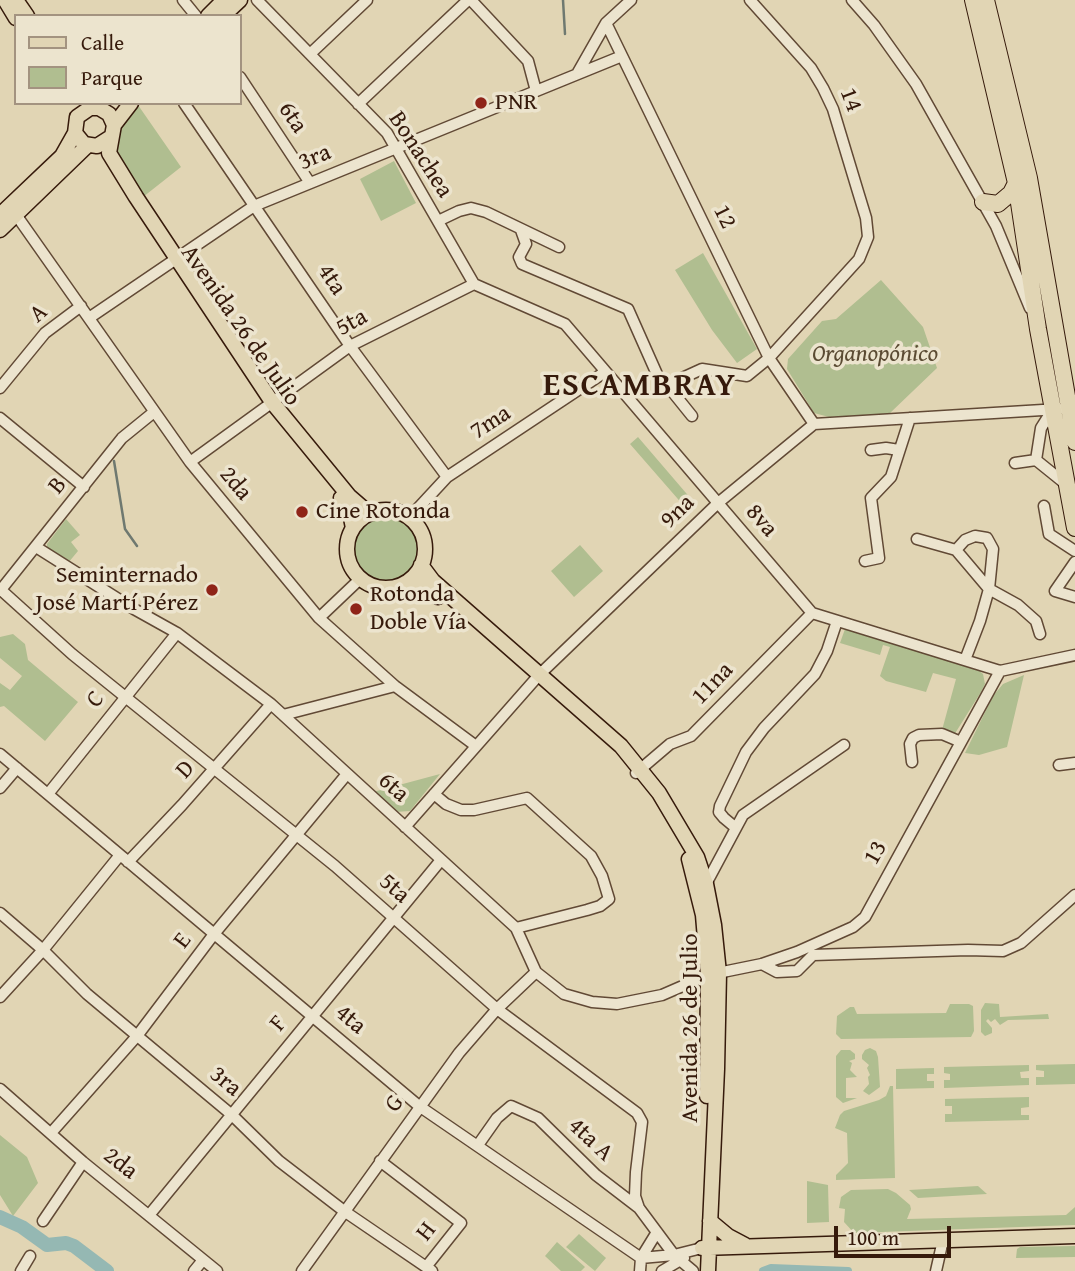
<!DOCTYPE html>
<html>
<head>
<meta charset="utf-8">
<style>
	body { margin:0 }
	#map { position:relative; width:1075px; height:1271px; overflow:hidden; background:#e1d5b4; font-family:"Gentium Book Plus",serif }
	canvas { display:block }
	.legend { position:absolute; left:14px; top:14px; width:228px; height:91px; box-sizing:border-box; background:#ece4ce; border:2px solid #a39380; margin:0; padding:9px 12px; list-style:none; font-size:21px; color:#361a0b }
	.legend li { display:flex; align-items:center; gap:14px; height:35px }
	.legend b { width:35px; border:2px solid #a39380 }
	.scale { position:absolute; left:834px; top:1226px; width:117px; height:32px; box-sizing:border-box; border:4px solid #361a0b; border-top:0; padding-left:9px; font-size:21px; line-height:24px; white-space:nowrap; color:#361a0b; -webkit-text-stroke:5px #ece4ce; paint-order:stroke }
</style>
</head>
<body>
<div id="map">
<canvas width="1075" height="1271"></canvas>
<ul class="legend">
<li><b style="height:9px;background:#e1d5b4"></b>Calle</li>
<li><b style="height:19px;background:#b0be90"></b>Parque</li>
</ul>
<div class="scale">100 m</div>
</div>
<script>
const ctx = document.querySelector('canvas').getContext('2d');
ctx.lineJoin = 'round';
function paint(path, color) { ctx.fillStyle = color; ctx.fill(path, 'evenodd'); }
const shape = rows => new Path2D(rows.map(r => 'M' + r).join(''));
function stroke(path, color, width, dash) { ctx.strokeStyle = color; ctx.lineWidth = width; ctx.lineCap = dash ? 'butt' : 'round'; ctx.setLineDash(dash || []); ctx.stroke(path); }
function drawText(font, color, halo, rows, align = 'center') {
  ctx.font = font + ' "Gentium Book Plus",serif'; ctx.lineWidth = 7; ctx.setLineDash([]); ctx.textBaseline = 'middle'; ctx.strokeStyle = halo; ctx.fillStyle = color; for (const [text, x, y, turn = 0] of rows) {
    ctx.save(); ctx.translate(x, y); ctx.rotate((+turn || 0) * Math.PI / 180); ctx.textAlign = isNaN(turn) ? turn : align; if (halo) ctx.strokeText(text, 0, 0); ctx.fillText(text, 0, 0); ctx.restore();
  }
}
const green = shape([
	[138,105,181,167,143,197,115,156,116,139,125,118],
	[394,161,416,203,381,221,360,179],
	[703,253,757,349,737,363,712,330,675,270],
	[881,280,923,327,937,368,889,414,829,417,814,413,787,369,788,359,822,321,836,319],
	[638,437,692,500,684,506,630,444],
	'351 548a35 35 0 1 1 70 0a35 35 0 1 1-70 0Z',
	[66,519,80,535,71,542,78,551,68,563,47,548,47,544],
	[580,545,603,571,574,597,551,571],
	[845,629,976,668,983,674,985,684,981,692,954,735,942,730,956,679,933,673,926,692,886,681,880,676,890,647,883,645,880,655,840,643],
	[13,634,25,644,28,660,78,702,45,741,4,706,0,707,0,683,10,690,22,676,0,658,0,637],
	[1024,675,1007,747,979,755,965,753,993,696,1003,684],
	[440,774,410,811,395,812,373,792],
	[985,1003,999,1004,1000,1017,1048,1014,1049,1019,1008,1020,1000,1025,995,1019,991,1022,988,1019,986,1021,992,1028,992,1033,985,1036,981,1032,981,1010],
	[950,1004,969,1004,973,1006,974,1031,971,1037,841,1039,836,1034,837,1016,850,1007,854,1007,857,1014,946,1013],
	[870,1048,876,1051,878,1057,880,1087,869,1095,863,1091,869,1084,868,1077,870,1075,867,1068,869,1065,862,1059,862,1055,865,1050],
	[841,1050,850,1050,855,1054,855,1059,849,1061,852,1063,850,1070,857,1077,846,1078,846,1098,857,1098,843,1103,836,1097,836,1056],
	[1075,1064,1075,1084,1036,1085,1036,1077,1044,1077,1044,1071,1036,1070,1036,1065],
	[1029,1065,1029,1071,1020,1072,1021,1078,1029,1078,1029,1085,944,1088,944,1080,950,1080,950,1074,944,1073,944,1067],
	[934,1068,934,1074,927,1074,927,1081,934,1081,934,1088,896,1089,896,1069],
	[890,1086,893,1086,895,1178,836,1180,836,1175,848,1163,847,1133,835,1128,840,1115,844,1111,879,1100,886,1096],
	[1029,1097,1029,1107,1021,1108,1021,1115,1029,1115,1029,1120,945,1122,945,1114,952,1114,952,1106,945,1106,945,1099],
	[0,1135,27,1157,38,1183,13,1216,0,1195],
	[807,1181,828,1185,829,1222,807,1223],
	[978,1186,987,1194,918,1198,909,1190],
	[888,1189,896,1193,910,1205,911,1209,907,1219,1066,1215,1075,1207,1075,1225,854,1233,844,1222,845,1209,839,1208,841,1197,851,1190],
	[579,1234,606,1258,595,1271,566,1247],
	[557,1242,585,1267,581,1271,561,1271,545,1256],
	[1075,1246,1075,1257,1016,1258,1017,1249,1020,1247]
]);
const stream = shape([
	[563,0,565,34],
	[114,461,125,529,137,546]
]);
const canal = shape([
	[763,1271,771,1268,848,1271]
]);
const river = shape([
	[0,1217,22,1227,47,1245,66,1243,74,1246,107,1271]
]);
const minor = shape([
	[183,0,196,16],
	[257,0,387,133,474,284],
	[471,0,528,61,536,91],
	[852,0,874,25,916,84,996,226,1030,308],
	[606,23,769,358,814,424],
	[310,54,367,0],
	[577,74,606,23,631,0],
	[240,77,310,183],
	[184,103,350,346,447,477],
	[358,104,468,0],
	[12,209,190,462,319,618,395,686,476,746],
	[438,221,459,211,471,208,486,212,559,247],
	[521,230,526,244,519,257,522,264,628,309,660,381,667,385,692,416],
	[474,284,565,324,812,613,1000,671,1075,655],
	[89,318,254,206,622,56],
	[667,385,702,369,747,376,769,358,859,259,868,237,866,218,859,195,833,109,823,88,811,68,750,0],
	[0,388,45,333,81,306],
	[1053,409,1041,428,1036,460,1067,485],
	[0,418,84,487],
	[871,450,886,448,899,450],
	[190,462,350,346,474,284],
	[1015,463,1036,460],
	[1044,506,1049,534,1075,551],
	[409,518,447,477,605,372],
	[917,539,956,550,989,589,1018,605,1036,621,1040,634],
	[36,547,134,609,177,633,271,704,516,928,536,972,564,994,592,1002,617,1004,662,995,708,975,762,964,797,952,853,927,865,917,1000,671],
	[956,550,965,540,975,536,987,538,993,549,989,589,980,621,965,660],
	[865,561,879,558,871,498,891,477,910,418],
	[1075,562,1055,591,1075,597],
	[0,589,72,654,335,866,497,1009,637,1113,642,1122,636,1172,635,1196,639,1208,674,1255,693,1271],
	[0,591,122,438,154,412],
	[319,618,360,579],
	[283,715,395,686],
	[0,754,419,1106,641,1258,674,1255,702,1248],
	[912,762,910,744,913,738,919,735,942,734,961,742],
	[1059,765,1075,763],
	[636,773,670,744,691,736,812,613],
	[0,788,17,768],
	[48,794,177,633],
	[434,794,446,804,461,810,474,810,527,798,591,856,602,876,609,899,600,906,587,910,516,928],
	[405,827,539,675,718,503,814,424,1059,409],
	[736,828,724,818,719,812,720,806,746,752,764,728,815,674,827,651,837,621],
	[128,862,182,805,271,704],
	[706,884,743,815,844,745],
	[0,913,43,950,87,994,232,1115,279,1161,344,1211,432,1271],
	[762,964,777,972,797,971,813,955,968,950,1003,951,1021,943,1075,895],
	[0,997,43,950,120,855],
	[0,1089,83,1162,217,1271],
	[51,1133,137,1036,214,934,347,774],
	[478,1145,497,1118,511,1106,538,1118,596,1175,639,1208],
	[380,1161,461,1223,426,1267],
	[150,1214,441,860],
	[43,1221,83,1162],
	[21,1271,30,1256],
	[194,1271,203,1260],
	[302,1271,459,1053,497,1009,536,972],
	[640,1271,641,1258,657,1232],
	[662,1271,684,1258],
	[936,1271,943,1240]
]);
const major = shape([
	[5,0,16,18],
	[16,0,27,16],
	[208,16,224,0],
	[223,16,240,0],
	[114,125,131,103],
	[111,137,97,146,84,144,75,133,77,117,90,108,99,108,109,114,114,125,109,153,136,197,272,402,349,496,364,509,372,513],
	[0,215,62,156,75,133],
	[0,230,88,145],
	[341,498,349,508,353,528],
	'347 549a39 39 0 1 1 78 0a39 39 0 1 1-78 0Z',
	[421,565,433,581,621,746,659,793,697,857,706,884,714,925,719,973,717,1069,708,1271],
	[405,583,416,583,427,587,438,597],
	[689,859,703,915,708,975,707,1096],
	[710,1221,728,1236,745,1245],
	[702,1248,1075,1236]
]);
const highway = shape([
	[973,0,1016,183,1038,329,1075,528],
	[986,0,1029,178,1075,442],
	[983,202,998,204,1011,193,1016,183]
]);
const markers = [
	[481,103,7,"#8f2418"],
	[302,512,7,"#8f2418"],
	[212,590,7,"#8f2418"],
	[356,609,7,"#8f2418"]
];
const streetNames = [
	["14",850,100,69],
	["6ta",292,118,56],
	["Bonachea",420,155,57],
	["3ra",315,158,-22],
	["12",724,217,64],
	["4ta",331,280,56],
	["A",39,314,-41],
	["5ta",352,323,-29],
	["Avenida 26 de Julio",240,326,55],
	["7ma",491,423,-33],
	["2da",235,484,50],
	["B",58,486,-51],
	["9na",678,512,-44],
	["8va",761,521,50],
	["11na",713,684,-46],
	["C",96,700,-51],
	["D",186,770,-48],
	["6ta",393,788,42],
	["13",876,853,-61],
	["5ta",394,889,41],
	["E",183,941,-53],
	["4ta",350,1020,40],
	["F",279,1024,-51],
	["Avenida 26 de Julio",691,1028,-90],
	["3ra",225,1082,40],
	["G",395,1104,-54],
	["4ta A",590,1140,43],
	["2da",120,1164,38],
	["H",427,1232,-52]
];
const poiNames = [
	["PNR",495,103],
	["Cine Rotonda",316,512],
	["Seminternado",198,576,"right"],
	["José Martí Pérez",198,604,"right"],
	["Rotonda",370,595],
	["Doble Vía",370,623]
];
const parkNames = [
	["Organopónico",875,355]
];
const districtNames = [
	["ESCAMBRAY",640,387]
];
paint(green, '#b0be90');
stroke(stream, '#6f7970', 2.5);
stroke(canal, '#95b8b3', 8);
stroke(river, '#95b8b3', 14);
stroke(minor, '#614935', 13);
stroke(major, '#361a0b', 17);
stroke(highway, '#361a0b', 18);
stroke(minor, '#ece4ce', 10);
stroke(major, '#e1d5b4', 14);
stroke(highway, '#e1d5b4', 16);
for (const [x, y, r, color] of markers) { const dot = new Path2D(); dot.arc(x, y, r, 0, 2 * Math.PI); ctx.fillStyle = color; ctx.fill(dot); stroke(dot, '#ece4ce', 2.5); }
drawText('24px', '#361a0b', '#ece4ce', streetNames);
drawText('24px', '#361a0b', '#ece4ce', poiNames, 'left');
drawText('italic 24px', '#5b4b33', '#ece4ce', parkNames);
ctx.letterSpacing = '2px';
drawText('bold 32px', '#361a0b', '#ece4ce', districtNames);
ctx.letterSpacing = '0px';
</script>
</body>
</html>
